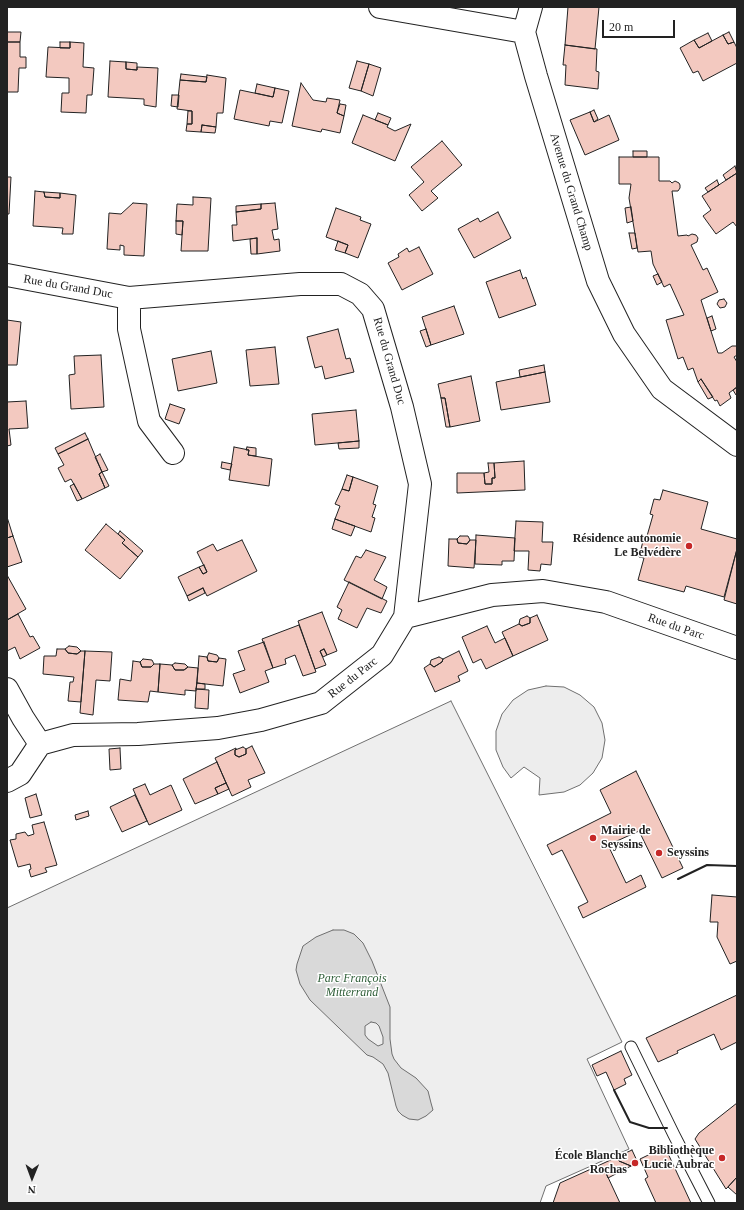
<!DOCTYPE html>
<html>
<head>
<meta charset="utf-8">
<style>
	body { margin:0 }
	#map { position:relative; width:744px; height:1210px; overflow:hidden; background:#fff; font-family:"Times New Roman",serif }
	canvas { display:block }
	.frame { position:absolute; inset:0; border:8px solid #222; pointer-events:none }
	.north { position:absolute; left:12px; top:1158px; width:40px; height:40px; -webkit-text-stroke:3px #fff; paint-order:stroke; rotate:181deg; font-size:11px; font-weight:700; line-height:16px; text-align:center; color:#222 }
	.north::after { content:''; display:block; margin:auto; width:14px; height:18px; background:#222; clip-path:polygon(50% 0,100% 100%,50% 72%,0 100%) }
	.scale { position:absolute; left:602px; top:20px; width:73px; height:18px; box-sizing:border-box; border:2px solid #222; border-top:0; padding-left:5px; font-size:12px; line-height:14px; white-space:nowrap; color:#222; -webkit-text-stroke:3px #fff; paint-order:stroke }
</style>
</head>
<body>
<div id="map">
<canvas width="744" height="1210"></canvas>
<div class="frame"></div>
<div class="north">N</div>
<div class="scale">20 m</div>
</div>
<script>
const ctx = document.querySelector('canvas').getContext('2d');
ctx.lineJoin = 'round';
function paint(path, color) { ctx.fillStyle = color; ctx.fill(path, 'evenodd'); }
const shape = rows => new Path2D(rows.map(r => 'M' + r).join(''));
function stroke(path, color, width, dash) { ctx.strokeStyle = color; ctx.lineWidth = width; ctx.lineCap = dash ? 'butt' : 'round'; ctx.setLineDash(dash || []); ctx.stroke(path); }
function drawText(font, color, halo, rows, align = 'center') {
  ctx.font = font + ' "Times New Roman",serif'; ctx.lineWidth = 3; ctx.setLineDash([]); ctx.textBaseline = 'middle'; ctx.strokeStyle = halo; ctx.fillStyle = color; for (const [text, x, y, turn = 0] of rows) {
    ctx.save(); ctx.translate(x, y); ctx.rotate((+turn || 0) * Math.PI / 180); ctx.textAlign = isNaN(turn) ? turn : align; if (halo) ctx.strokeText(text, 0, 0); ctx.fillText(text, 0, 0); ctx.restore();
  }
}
const green = shape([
	[451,701,622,1042,587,1059,629,1149,546,1186,540,1203,7,1203,7,908,451,701]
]);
const parking = shape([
	[546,686,564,687,580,695,594,707,602,723,605,740,602,758,593,773,580,785,564,792,539,795,540,778,524,767,511,778,503,767,496,750,496,731,502,714,513,700,528,690,546,686]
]);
const water = shape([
	[333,930,344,930,354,934,363,943,372,961,390,1007,390,1039,392,1054,394,1059,401,1068,416,1078,428,1091,431,1103,433,1110,426,1116,418,1120,409,1119,402,1115,398,1111,396,1106,388,1073,383,1064,373,1057,367,1055,310,1000,300,984,296,970,297,964,303,946,316,937,333,930],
	[371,1022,376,1023,379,1026,383,1037,383,1044,378,1046,368,1039,365,1035,365,1026,371,1022]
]);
const building = shape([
	[568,7,599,7,595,49,565,45,568,7],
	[7,32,21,32,20,42,7,42,7,32],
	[729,32,734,42,728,44,723,35,729,32],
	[708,33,712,41,699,48,694,40,708,33],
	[723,35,728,44,734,42,737,48,737,63,703,81,698,71,693,73,680,48,694,40,699,48,723,35],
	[7,42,20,42,20,57,26,57,26,68,19,68,18,92,7,92,7,42],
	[60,42,70,42,70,48,60,48,60,42],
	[70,42,84,43,83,67,94,68,92,95,87,95,86,113,61,112,62,93,69,93,69,78,46,77,48,47,70,48,70,42],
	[565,45,597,49,596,71,599,72,598,89,565,85,566,65,563,65,565,45],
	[110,61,126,62,126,69,137,70,137,67,158,68,156,107,144,105,144,99,108,97,110,61],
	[357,61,369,64,361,91,349,88,357,61],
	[126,62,137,63,137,70,126,69,126,62],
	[369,64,381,68,373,96,361,91,369,64],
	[181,74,207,77,206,82,180,80,181,74],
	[207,75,226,78,223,113,217,113,216,127,202,125,201,132,186,131,187,124,192,124,192,111,177,109,180,80,206,82,207,75],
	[301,83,313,100,326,102,327,98,340,100,337,113,344,116,340,133,322,129,321,132,292,126,301,83],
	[257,84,275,88,273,97,255,93,257,84],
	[275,88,289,91,282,123,270,121,269,126,234,119,240,90,273,97,275,88],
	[172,95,179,95,178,107,171,106,172,95],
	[340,104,346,105,344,116,337,113,340,104],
	[594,110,598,119,594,122,590,112,594,110],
	[188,111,192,111,192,124,187,124,188,111],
	[590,112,594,122,609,115,619,140,585,155,570,120,590,112],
	[378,113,391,118,388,125,375,120,378,113],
	[363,115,388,125,387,127,395,131,411,124,395,161,352,143,363,115],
	[202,125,216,127,215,133,201,132,202,125],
	[442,141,462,165,431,191,438,198,422,211,409,195,424,182,411,167,442,141],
	[633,151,647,151,647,157,633,157,633,151],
	[619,157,659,157,659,181,670,181,672,183,675,181,679,183,680,185,680,188,678,191,672,191,678,236,687,235,688,236,692,234,696,235,698,238,697,242,691,245,703,270,707,268,718,292,701,300,718,353,722,353,732,346,737,346,737,355,734,357,737,362,737,387,729,393,731,398,720,406,717,400,715,401,701,379,698,382,693,368,688,370,683,357,678,359,666,320,684,315,670,284,664,287,653,264,651,251,638,252,629,198,631,184,619,184,619,157],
	[735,166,737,173,726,180,723,175,735,166],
	[737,173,737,227,733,222,716,234,703,216,711,210,702,196,737,173],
	[7,177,11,177,9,214,7,214,7,177],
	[717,180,719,185,708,192,705,188,717,180],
	[35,191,44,192,45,197,60,198,60,193,76,195,73,234,62,234,63,228,33,226,35,191],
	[44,192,60,193,60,198,45,197,44,192],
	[193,197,211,198,208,251,181,251,183,221,176,221,177,204,193,205,193,197],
	[133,203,147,204,144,256,124,255,124,246,120,245,120,250,107,249,109,213,121,214,133,203],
	[275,203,278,229,272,230,274,240,279,239,280,251,257,254,257,238,233,241,232,225,237,225,236,212,261,209,261,204,275,203],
	[261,204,261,209,236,212,236,206,261,204],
	[631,207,633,221,627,223,625,208,631,207],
	[336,208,361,217,360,220,371,224,358,258,345,253,348,245,326,237,336,208],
	[498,212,511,238,474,258,458,229,478,218,480,222,498,212],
	[176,221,183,221,182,235,176,234,176,221],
	[629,233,635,233,637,248,632,249,629,233],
	[257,238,257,254,251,254,250,239,257,238],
	[338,241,348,245,345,253,335,250,338,241],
	[419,247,433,274,402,290,388,263,399,257,398,254,407,248,409,252,419,247],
	[520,270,523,279,526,277,536,305,499,318,486,282,520,270],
	[658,274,662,282,657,285,653,276,658,274],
	[724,299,727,303,725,307,720,308,717,304,719,300,724,299],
	[454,306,464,334,431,345,422,317,454,306],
	[712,316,716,329,711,331,707,318,712,316],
	[7,320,21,322,17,365,7,365,7,320],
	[338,329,346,359,350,358,354,372,325,379,322,366,315,368,307,337,338,329],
	[426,329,431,345,426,347,420,331,426,329],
	[275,347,279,384,250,386,246,350,275,347],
	[211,351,217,383,178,391,172,359,211,351],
	[101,355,104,407,71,409,69,375,75,374,74,356,101,355],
	[544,365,545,372,520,377,519,370,544,365],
	[545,372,550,402,501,410,496,382,545,372],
	[471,376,480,421,450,427,445,398,441,398,438,384,471,376],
	[701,379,713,397,708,399,698,382,701,379],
	[737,387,737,395,736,395,733,390,737,387],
	[441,398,445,398,450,427,446,427,441,398],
	[26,401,28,428,9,429,11,445,7,446,7,402,26,401],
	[170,404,185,409,179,424,165,419,170,404],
	[356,410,359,441,315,445,312,414,356,410],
	[85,433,88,439,58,454,55,448,85,433],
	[88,439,102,472,99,474,105,488,82,499,71,479,65,482,58,468,64,465,58,454,88,439],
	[359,441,359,448,339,449,338,443,359,441],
	[234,447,249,450,248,455,272,459,269,486,229,480,234,447],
	[247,447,256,448,256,456,248,455,249,450,246,450,247,447],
	[100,454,108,470,102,472,95,457,100,454],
	[524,461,525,490,457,493,457,473,484,473,485,484,492,484,492,478,495,478,494,463,524,461],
	[222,462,232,464,230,470,221,468,222,462],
	[488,463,494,463,495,478,492,478,492,484,485,484,484,473,489,472,488,463],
	[102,472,109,486,105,488,99,474,102,472],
	[347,475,353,477,349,491,342,489,347,475],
	[353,477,378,486,373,504,376,505,372,517,375,518,371,532,335,519,340,506,335,504,342,489,349,491,353,477],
	[74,484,82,499,77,501,70,486,74,484],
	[663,490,708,502,701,529,737,539,737,549,724,597,686,586,684,592,638,580,644,558,639,557,643,541,645,543,653,515,650,514,654,499,660,500,663,490],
	[7,517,13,536,7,538,7,517],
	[335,519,355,526,351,536,332,529,335,519],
	[516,521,543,522,542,542,553,542,551,565,541,564,540,571,528,570,529,551,514,551,516,521],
	[106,524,125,540,122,543,138,557,120,579,85,550,106,524],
	[120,531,143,551,138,557,122,543,125,540,118,534,120,531],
	[476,535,515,538,514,561,502,561,502,565,475,564,476,535],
	[13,536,22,562,7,567,7,538,13,536],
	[460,536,468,536,470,540,467,544,458,543,457,539,460,536],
	[449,539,457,539,458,543,467,544,470,540,476,540,474,568,448,566,449,539],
	[242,540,257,571,207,596,203,588,187,596,178,577,199,567,203,574,207,572,197,552,213,544,217,551,242,540],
	[737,549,737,604,724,600,737,549],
	[366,550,386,557,374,580,387,587,382,599,344,580,356,556,361,558,366,550],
	[204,565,207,572,203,574,199,567,204,565],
	[7,575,26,609,7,620,7,575],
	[349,582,387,601,381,613,367,608,357,628,338,619,342,610,337,607,349,582],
	[203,588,205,593,189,601,187,596,203,588],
	[322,612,337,651,327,655,324,649,320,651,326,665,315,669,298,621,322,612],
	[18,614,30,637,33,636,40,648,20,659,15,647,7,651,7,620,18,614],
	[537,615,548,640,513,656,502,632,519,624,522,626,530,623,530,618,537,615],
	[527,616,530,618,530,623,522,626,519,624,520,619,527,616],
	[299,625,316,672,303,676,295,655,285,659,286,664,273,668,262,639,299,625],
	[487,626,495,643,505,638,513,656,486,669,481,659,473,663,462,637,487,626],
	[264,642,273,668,265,671,269,682,240,693,233,674,245,670,238,651,264,642],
	[69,646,77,647,81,651,77,654,68,653,65,649,69,646],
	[57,649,65,649,68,653,77,654,81,651,85,651,81,702,68,701,70,682,73,682,74,677,43,674,44,656,56,656,57,649],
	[324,649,327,655,323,657,320,651,324,649],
	[85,651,112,652,110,681,96,680,93,715,80,713,85,651],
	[459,651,468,671,458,676,460,681,435,692,424,668,430,664,434,667,442,662,443,659,459,651],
	[209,653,217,655,219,658,217,662,208,661,207,657,209,653],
	[199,656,207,657,208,661,217,662,219,658,226,659,223,686,197,683,199,656],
	[439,657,443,659,442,662,434,667,430,664,431,660,439,657],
	[143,659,152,660,154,664,151,667,142,667,140,662,143,659],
	[133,661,140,662,142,667,151,667,154,664,160,664,158,692,150,691,148,702,118,700,120,679,131,681,133,661],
	[175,663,185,664,188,667,184,670,175,670,172,665,175,663],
	[160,664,172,665,175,670,184,670,188,667,198,668,196,691,185,690,185,695,158,692,160,664],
	[197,683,205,684,205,689,196,689,197,683],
	[196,689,209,690,208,709,195,708,196,689],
	[252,746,265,773,248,780,251,787,232,796,215,758,236,748,236,749,235,750,235,755,239,757,246,754,246,749,252,746],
	[243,747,246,749,246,754,239,757,235,755,235,750,243,747],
	[120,748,121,769,110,770,109,749,120,748],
	[217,762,226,783,215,788,218,794,195,804,183,779,217,762],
	[636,771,683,868,662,878,639,831,608,845,626,883,641,875,646,887,583,918,578,907,588,902,562,850,552,855,547,845,611,813,600,790,636,771],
	[226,783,229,789,218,794,215,788,226,783],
	[145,784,150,795,171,785,182,810,149,825,133,789,145,784],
	[36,794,42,815,30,818,25,798,36,794],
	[135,795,147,821,122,832,110,807,135,795],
	[88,811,89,816,76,820,75,815,88,811],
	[44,822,57,865,45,868,47,872,31,877,29,870,31,869,30,864,18,867,10,840,16,839,16,834,25,832,28,836,34,834,32,825,44,822],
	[712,895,737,897,737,961,730,964,717,937,718,922,710,922,712,895],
	[737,995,737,1042,721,1050,714,1034,677,1051,678,1053,658,1062,646,1038,737,995],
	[621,1051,632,1075,624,1079,626,1084,614,1090,606,1072,597,1076,592,1065,621,1051],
	[737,1103,737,1177,726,1189,695,1139,699,1133,737,1103],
	[665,1147,691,1203,656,1203,645,1179,648,1177,640,1159,665,1147],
	[632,1150,638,1163,631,1166,619,1161,617,1157,632,1150],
	[617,1157,619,1161,631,1166,608,1178,606,1173,591,1169,617,1157],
	[591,1169,606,1173,620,1203,553,1203,560,1183,591,1169],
	[737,1177,737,1195,728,1187,737,1177]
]);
const service = shape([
	[631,1047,674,1135,709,1203]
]);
const minor = shape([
	[380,7,524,32,536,76,598,281,624,334,662,389,737,445],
	[524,32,531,7],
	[7,275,129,298,300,284,341,284,360,294,373,309,402,407,420,484,405,617],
	[129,298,129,329,149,421,173,453],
	[7,689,23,718,40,744],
	[7,781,20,774,40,744,73,735,138,734,218,728,261,720,321,703,382,655,405,617,492,595,543,591,606,602,737,648]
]);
const wall = shape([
	[678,879,707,865,737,866],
	[614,1090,630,1122,649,1128,667,1128]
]);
const markers = [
	[689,546,4,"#c62828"],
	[593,838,4,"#c62828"],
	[659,853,4,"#c62828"],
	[722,1158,4,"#c62828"],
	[635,1163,4,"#c62828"]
];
const streetNames = [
	["Avenue du Grand Champ",571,192,73],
	["Rue du Grand Duc",68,287,10],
	["Rue du Grand Duc",389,361,74],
	["Rue du Parc",676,627,19],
	["Rue du Parc",353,678,-38]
];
const poiNames = [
	["Résidence autonomie",681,539],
	["Le Belvédère",681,553],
	["Mairie de",601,831,"left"],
	["Seyssins",601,845,"left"],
	["Seyssins",667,853,"left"],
	["Bibliothèque",714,1151],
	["Lucie Aubrac",714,1165],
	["École Blanche",627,1156],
	["Rochas",627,1170]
];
const parkNames = [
	["Parc François",352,979],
	["Mitterrand",352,993]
];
paint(green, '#eee');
stroke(green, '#6f6f6f', 1);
paint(parking, '#ededed');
stroke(parking, '#6f6f6f', 1);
paint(water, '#d9d9d9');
stroke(water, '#6f6f6f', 1);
paint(building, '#f3c9c0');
stroke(building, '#222', 1);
stroke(service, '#222', 13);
stroke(minor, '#222', 24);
stroke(service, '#fff', 11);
stroke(minor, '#fff', 22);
stroke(wall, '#222', 2);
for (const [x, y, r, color] of markers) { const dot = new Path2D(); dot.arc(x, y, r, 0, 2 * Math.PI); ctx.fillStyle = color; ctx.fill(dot); stroke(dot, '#fff', 1.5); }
drawText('12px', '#222', '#fff', streetNames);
drawText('bold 12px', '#222', '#fff', poiNames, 'right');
drawText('italic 12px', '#2f5e38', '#fff', parkNames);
</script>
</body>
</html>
